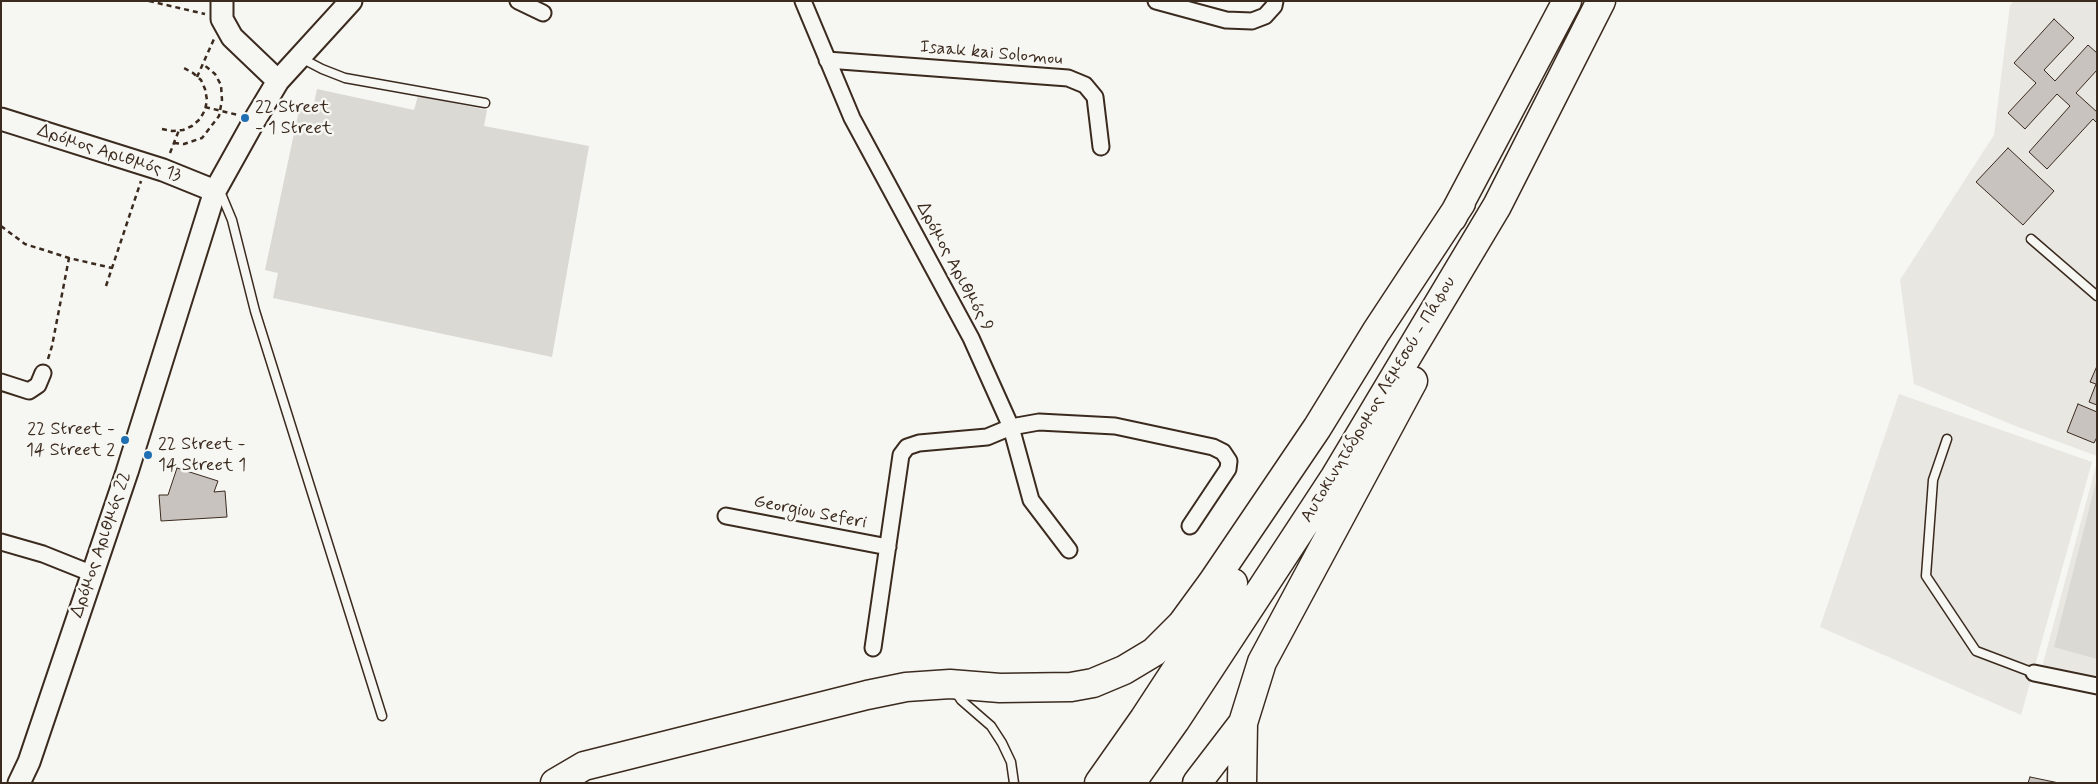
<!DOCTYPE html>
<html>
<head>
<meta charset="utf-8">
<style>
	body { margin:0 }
	#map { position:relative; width:2098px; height:784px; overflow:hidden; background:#f6f6f2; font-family:Mynerve,sans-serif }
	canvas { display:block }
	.frame { position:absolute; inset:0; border:2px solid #3b2a1e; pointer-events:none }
</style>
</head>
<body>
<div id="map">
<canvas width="2098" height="784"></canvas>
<div class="frame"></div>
</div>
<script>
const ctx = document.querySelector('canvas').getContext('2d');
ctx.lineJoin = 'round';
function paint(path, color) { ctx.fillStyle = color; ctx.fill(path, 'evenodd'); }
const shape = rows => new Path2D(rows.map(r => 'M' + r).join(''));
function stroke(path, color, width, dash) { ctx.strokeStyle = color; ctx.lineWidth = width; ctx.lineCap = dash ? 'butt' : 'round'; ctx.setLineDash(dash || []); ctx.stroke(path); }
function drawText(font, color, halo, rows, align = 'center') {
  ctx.font = font + ' Mynerve,sans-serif'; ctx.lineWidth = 5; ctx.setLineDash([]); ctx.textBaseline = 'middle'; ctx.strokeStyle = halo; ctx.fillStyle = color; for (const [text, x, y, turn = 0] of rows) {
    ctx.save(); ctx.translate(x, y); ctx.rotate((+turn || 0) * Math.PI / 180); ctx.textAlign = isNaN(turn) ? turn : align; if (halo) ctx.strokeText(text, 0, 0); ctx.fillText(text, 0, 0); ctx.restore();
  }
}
const built = shape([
	[2014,1,2097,1,2097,456,2013,425,1914,384,1900,280,1994,135,2010,5],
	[1899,394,2092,462,2021,715,1820,627],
	[2097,462,2097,681,2042,667]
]);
const green = shape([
	[317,89,414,110,418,96,487,110,484,126,589,146,552,357,273,298,278,273,265,270,299,110,312,113],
	[2097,478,2097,659,2054,647]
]);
const building = shape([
	[2054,19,2074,38,2044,70,2055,81,2088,45,2097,53,2097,70,2076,93,2097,112,2097,123,2093,119,2047,169,2029,152,2070,106,2057,94,2025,129,2008,113,2036,83,2014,63,2054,19],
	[2008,148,2054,191,2023,225,1976,182,2008,148],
	[2097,366,2097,405,2089,402,2096,384,2090,382,2097,366],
	[2078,404,2097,412,2097,437,2094,443,2067,432,2078,404],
	[177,468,218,481,214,492,225,491,227,517,161,521,159,495,168,495,177,468],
	[2030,777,2059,783,2028,783,2030,777]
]);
const path = shape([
	[149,1,205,14],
	[197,77,214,39],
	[205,107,238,115],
	[162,129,172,131,183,130,192,126,200,119,205,110,207,100,205,89,201,80,193,73,184,68],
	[174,143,184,144,202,138,219,116,222,100,221,85,215,74,203,64],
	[170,153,179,130],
	[1,226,25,244,69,258,112,268],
	[106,286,141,181],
	[48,359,52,346,69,258]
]);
const lane = shape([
	[301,58,322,69,345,78,485,103],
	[217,192,222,196,232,220,255,311,382,716],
	[2031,239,2097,296],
	[1947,439,1933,480,1926,576,1976,651,2034,673],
	[955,691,961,700,991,726,1002,743,1011,762,1014,783]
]);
const street = shape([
	[518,1,543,13],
	[803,1,852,118,971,338,1011,427,1031,500,1069,550],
	[1156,1,1226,20,1252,21,1265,16,1274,6,1275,1],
	[827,60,1068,78,1085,85,1095,97,1101,147],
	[1,382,29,391,38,385,43,373],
	[726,516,888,547],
	[1,542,43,554,93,574],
	[873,648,901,455,907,447,919,443,987,437,1011,427,1039,422,1115,426,1213,447,1223,452,1229,461,1228,469,1190,526],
	[2034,673,2097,686]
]);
const secondary = shape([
	[222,1,222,19,232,37,278,81],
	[1,119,163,170,215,191],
	[19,783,29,762,127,472,215,191,254,121,278,81,351,1]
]);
const highway = shape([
	[1452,218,1567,1],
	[555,783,584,766,867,695,906,687,950,684,1000,688,1071,687,1093,683,1124,670,1154,652,1182,624,1212,583,1317,428,1376,332,1461,203],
	[1099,783,1144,719,1233,583],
	[1131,783,1175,721,1335,477,1497,206,1601,1],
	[1197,783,1243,723],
	[1242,783,1243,723,1262,662,1413,381]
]);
const markers = [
	[245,118,5,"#1f6fb2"],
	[125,440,5,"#1f6fb2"],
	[148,455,5,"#1f6fb2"]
];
const streetNames = [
	["Isaak kai Solomou",991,54,5],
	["Δρόμος Αριθμός 13",109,154,18],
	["Δρόμος Αριθμός 9",954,267,62],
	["Αυτοκινητόδρομος Λεμεσού - Πάφου",1379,400,-59],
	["Georgiou Seferi",810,513,11],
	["Δρόμος Αριθμός 22",102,545,-71]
];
const poiNames = [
	["22 Street",255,108],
	["- 1 Street",255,129],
	["22 Street -",115,430,"right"],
	["14 Street 2",115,451,"right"],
	["22 Street -",158,445],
	["14 Street 1",158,466]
];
paint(built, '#e8e7e2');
paint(green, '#dad9d3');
paint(building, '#c8c3be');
stroke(building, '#3b2a1e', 1);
stroke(lane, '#3b2a1e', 11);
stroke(street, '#3b2a1e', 19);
stroke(secondary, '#3b2a1e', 25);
stroke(highway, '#3b2a1e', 31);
stroke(path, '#3b2a1e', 2.5, [5, 4]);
stroke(lane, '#f6f6f2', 8);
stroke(street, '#f6f6f2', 15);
stroke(secondary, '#f6f6f2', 21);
stroke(highway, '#f6f6f2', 28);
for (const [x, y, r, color] of markers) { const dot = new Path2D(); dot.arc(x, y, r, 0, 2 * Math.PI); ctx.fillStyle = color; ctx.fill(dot); stroke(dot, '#f6f6f2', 2); }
drawText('18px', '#3b2a1e', '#f6f6f2', streetNames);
drawText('18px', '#3b2a1e', '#f6f6f2', poiNames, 'left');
</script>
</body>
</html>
